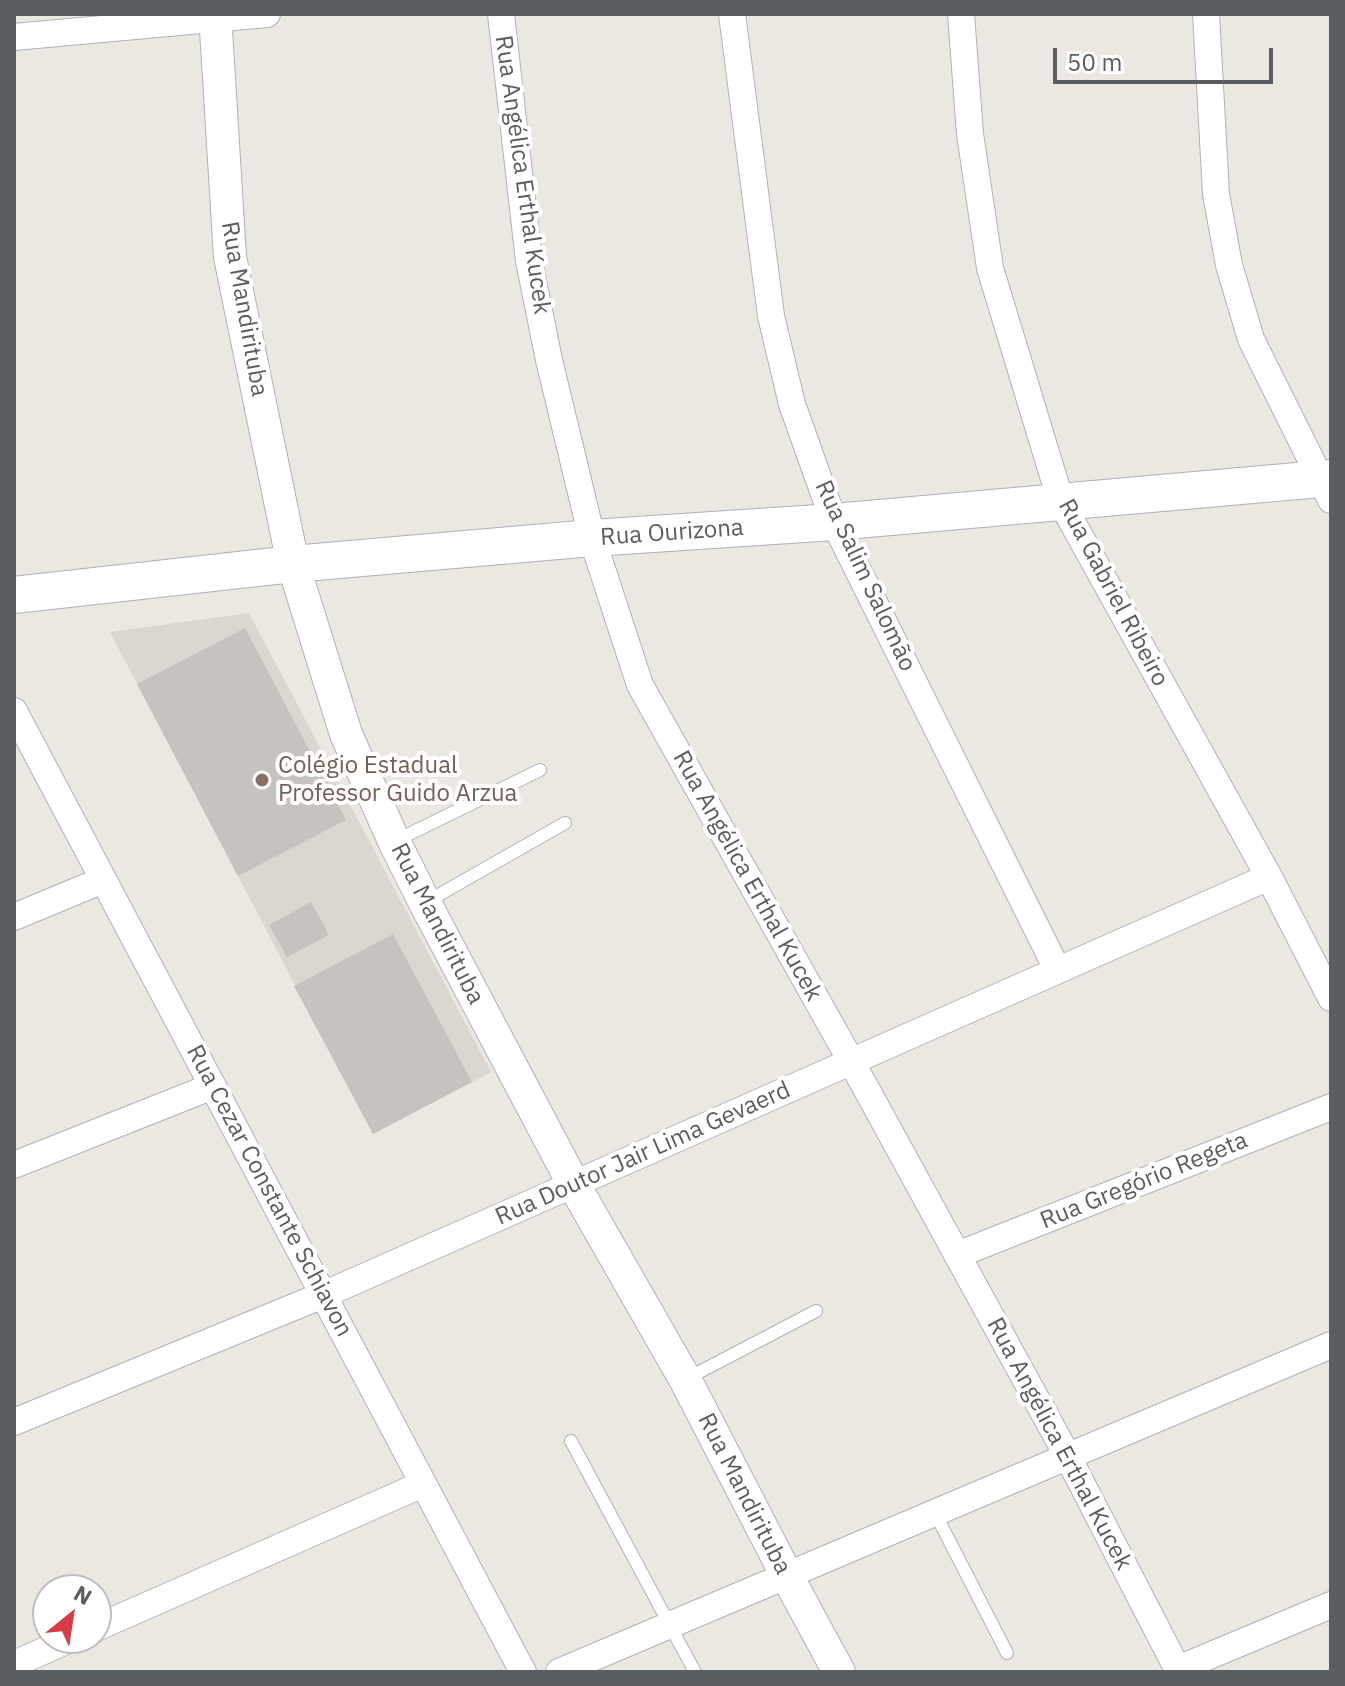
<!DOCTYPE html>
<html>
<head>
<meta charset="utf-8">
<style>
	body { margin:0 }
	#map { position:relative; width:1345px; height:1686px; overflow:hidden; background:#ebe7e1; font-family:"IBM Plex Sans",sans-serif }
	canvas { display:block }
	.frame { position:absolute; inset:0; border:16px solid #5a5e61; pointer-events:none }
	.north { position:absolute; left:32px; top:1574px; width:80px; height:80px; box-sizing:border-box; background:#fff; border:2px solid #bdbfc0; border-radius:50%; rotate:30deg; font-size:22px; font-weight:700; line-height:32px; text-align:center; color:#5a5e61 }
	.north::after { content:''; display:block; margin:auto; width:28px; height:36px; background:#d73c46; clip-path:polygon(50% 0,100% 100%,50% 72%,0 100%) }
	.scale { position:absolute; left:1053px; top:48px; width:220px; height:36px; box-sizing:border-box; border:4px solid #5a5e61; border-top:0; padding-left:10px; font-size:24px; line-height:28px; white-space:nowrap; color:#5a5e61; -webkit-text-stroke:6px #fff; paint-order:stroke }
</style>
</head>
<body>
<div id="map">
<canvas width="1345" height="1686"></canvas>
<div class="frame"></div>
<div class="north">N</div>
<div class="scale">50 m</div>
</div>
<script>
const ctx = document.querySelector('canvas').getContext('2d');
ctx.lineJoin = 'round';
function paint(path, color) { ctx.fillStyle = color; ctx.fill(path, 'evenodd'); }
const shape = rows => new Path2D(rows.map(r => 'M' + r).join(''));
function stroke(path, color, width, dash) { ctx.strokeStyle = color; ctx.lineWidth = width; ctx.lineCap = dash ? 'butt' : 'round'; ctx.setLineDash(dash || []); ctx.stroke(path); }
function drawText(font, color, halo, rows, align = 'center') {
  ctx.font = font + ' "IBM Plex Sans",sans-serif'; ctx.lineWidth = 8; ctx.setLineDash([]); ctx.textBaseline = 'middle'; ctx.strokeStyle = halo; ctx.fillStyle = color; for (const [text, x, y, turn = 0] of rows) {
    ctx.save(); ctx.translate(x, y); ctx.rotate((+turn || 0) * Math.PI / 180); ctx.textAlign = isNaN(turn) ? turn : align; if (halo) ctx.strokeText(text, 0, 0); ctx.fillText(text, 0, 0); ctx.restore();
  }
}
const education = shape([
	[249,613,491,1072,373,1134,110,632]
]);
const building = shape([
	[245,628,346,820,238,876,137,684],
	[311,902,329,935,287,957,269,925],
	[393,934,472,1082,373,1134,294,986]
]);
const service = shape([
	[397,840,540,770],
	[428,901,565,823],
	[688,1378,816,1311],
	[571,1441,695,1672],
	[935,1513,1007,1653]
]);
const minor = shape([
	[501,14,529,261,549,360,592,538,640,685,851,1061,1068,1457,1179,1672],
	[732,14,771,316,792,404,834,522,1057,969],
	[961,14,970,134,990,268,1061,502,1269,877,1331,998],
	[1206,14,1216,194,1229,265,1251,339,1331,500],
	[14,37,267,14],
	[14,711,523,1672],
	[14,917,103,880],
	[14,1165,213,1086],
	[957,1255,1331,1107],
	[14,1422,323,1295,1269,877],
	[96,1628,423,1484],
	[14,1664,73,1638],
	[1178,1669,1331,1605],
	[559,1672,1331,1345]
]);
const tertiary = shape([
	[215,14,230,257,293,564,346,734,394,841,425,903,574,1185,685,1379,787,1576,839,1672]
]);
const secondary = shape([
	[14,595,293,564,592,538,834,522,1331,478]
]);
const markers = [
	[262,780,8,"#8d6e63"]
];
const streetNames = [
	["Rua Angélica Erthal Kucek",522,175,82],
	["Rua Mandirituba",244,309,80],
	["Rua Ourizona",672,533,-4],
	["Rua Salim Salomão",865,576,65],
	["Rua Gabriel Ribeiro",1113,593,62],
	["Rua Angélica Erthal Kucek",747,876,61],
	["Rua Mandirituba",437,924,63],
	["Rua Doutor Jair Lima Gevaerd",643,1154,-24],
	["Rua Gregório Regeta",1144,1181,-22],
	["Rua Cezar Constante Schiavon",269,1191,62],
	["Rua Angélica Erthal Kucek",1059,1444,62],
	["Rua Mandirituba",744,1494,63]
];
const educationNames = [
	["Colégio Estadual",278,766],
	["Professor Guido Arzua",278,794]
];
paint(education, '#dbd7d0');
paint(building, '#c6c2be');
stroke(service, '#afb3b6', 14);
stroke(minor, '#afb3b6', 28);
stroke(tertiary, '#afb3b6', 34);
stroke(secondary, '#aeb2b5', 38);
stroke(service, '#fff', 12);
stroke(minor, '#fff', 26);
stroke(tertiary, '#fff', 32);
stroke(secondary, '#fff', 36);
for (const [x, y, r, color] of markers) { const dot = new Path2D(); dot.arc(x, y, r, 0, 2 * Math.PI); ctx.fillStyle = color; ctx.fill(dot); stroke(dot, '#fff', 3); }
drawText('24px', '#5a5e61', '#fff', streetNames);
drawText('24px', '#785e54', '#fff', educationNames, 'left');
</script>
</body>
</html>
